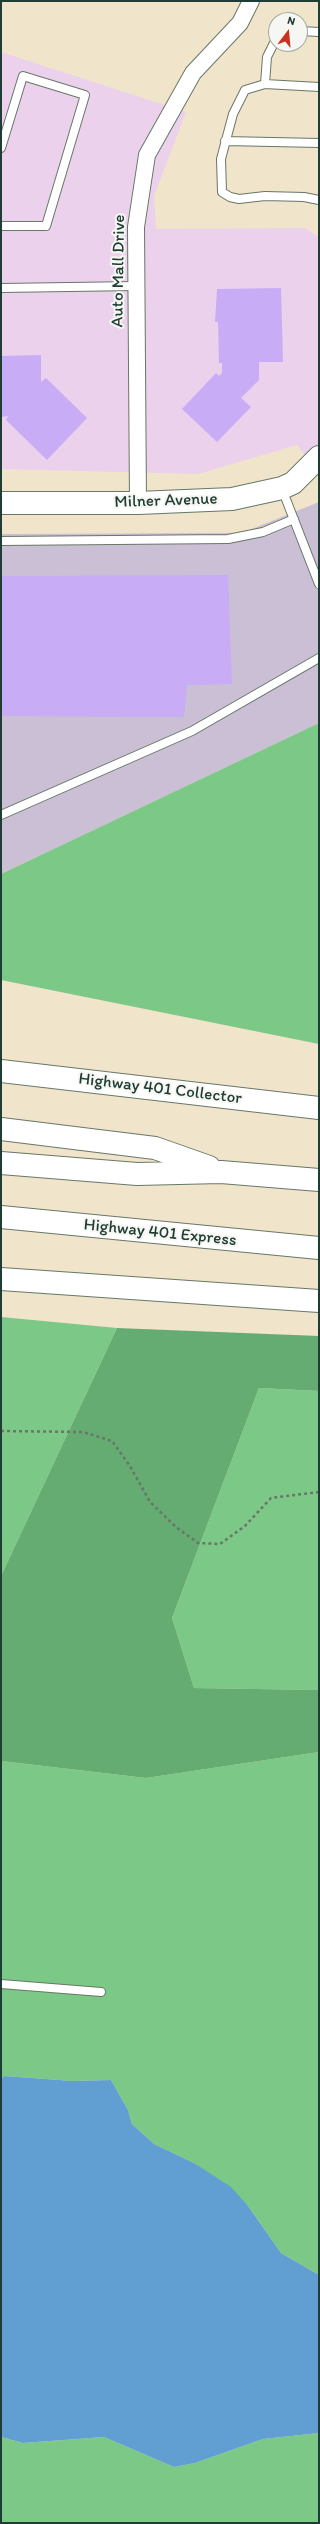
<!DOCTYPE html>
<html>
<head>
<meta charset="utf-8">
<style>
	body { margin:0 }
	#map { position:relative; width:320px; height:2524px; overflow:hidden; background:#f0e4ca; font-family:Itim,sans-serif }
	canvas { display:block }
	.frame { position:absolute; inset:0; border:2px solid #1f3d34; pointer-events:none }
	.north { position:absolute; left:268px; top:12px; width:40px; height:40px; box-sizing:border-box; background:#f6f6f2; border:1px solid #a0aca6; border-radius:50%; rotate:16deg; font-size:11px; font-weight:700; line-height:16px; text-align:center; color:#1f3d34 }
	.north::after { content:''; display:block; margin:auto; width:14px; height:18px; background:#c8321e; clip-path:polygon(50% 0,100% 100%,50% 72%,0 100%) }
</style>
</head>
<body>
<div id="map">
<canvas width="320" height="2524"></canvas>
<div class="frame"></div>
<div class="north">N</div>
</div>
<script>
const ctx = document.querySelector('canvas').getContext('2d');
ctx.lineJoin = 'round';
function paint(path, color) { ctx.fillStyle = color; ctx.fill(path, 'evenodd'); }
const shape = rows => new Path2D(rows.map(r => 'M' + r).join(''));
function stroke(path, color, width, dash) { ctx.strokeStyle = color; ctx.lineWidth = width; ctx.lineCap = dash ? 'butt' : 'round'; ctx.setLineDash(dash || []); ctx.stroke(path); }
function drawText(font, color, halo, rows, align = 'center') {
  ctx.font = font + ' Itim,sans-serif'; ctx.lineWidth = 4; ctx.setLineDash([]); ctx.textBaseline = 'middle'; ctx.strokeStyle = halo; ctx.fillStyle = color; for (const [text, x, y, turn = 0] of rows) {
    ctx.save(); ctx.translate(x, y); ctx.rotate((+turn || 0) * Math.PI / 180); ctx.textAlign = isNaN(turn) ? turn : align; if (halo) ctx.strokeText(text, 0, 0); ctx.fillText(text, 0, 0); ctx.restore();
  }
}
const built = shape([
	[1,52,186,112,154,196,156,229,305,228,319,237,319,474,297,445,198,474,1,469]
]);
const industrial = shape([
	[319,502,319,723,1,874,1,534,242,533]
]);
const green = shape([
	[319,723,319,1044,1,980,1,874],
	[1,1317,117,1328,1,1576],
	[259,1388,319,1391,319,1690,194,1688,172,1618],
	[319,1752,319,2275,281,2253,248,2206,194,2163,154,2144,132,2124,128,2110,111,2080,73,2081,4,2076,1,2079,1,1761,146,1778],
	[319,2433,319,2523,1,2523,1,2437,23,2443,104,2437,174,2467,195,2463,263,2439]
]);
const forest = shape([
	[117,1328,319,1336,319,1391,259,1388,172,1618,194,1688,319,1690,319,1752,146,1778,1,1761,1,1576]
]);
const water = shape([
	[4,2076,73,2081,111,2080,128,2110,132,2124,154,2144,194,2163,231,2187,248,2206,281,2253,319,2275,319,2433,263,2439,195,2463,174,2467,104,2437,23,2443,1,2437,1,2079]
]);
const building = shape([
	[281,288,283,362,259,362,259,380,241,398,251,407,217,442,182,409,216,373,219,376,222,373,222,363,219,363,218,322,215,322,217,289],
	[41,355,41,382,46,378,87,418,47,460,6,420,8,416,1,417,1,356],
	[228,575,232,684,187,685,184,717,1,716,1,576]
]);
const path = shape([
	[1,1431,83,1432,112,1441,130,1466,150,1502,177,1528,198,1543,220,1544,245,1526,271,1498,319,1492]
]);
const lane = shape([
	[300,31,319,32],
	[276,39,267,57,265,84,245,90,233,114,221,159,222,192,230,197,239,199,265,196,304,197,319,200],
	[265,84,319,87],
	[225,141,319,143],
	[1,148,23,76,85,95,46,226,1,226],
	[1,288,137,286],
	[282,489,319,584],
	[1,541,228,539,263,532,294,519],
	[1,815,192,731,319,658],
	[1,1984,101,1992]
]);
const street = shape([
	[138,503,136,227,147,155,193,73,240,23,251,1]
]);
const secondary = shape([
	[1,503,138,503,232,499,282,488,293,483,319,457]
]);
const highway = shape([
	[1,1071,319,1108],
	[1,1129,155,1148,209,1167],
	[1,1163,137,1174,221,1172,319,1180],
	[1,1217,319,1248],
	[1,1279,319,1301]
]);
const streetNames = [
	["Auto Mall Drive",119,271,-89],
	["Milner Avenue",166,501,-2],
	["Highway 401 Collector",160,1089,7],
	["Highway 401 Express",160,1233,6]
];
paint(built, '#ebd1ec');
paint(industrial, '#cbbfd6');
paint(green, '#7cc886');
paint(forest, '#65ac73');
paint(water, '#619fd2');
paint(building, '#c8adf6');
stroke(lane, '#687768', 10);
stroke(street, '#687768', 18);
stroke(secondary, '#687768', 24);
stroke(highway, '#687768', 24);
stroke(path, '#687768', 2.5, [3, 3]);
stroke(lane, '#fff', 8);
stroke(street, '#fff', 16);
stroke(secondary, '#fff', 22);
stroke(highway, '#fff', 22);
drawText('17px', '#1f3d34', '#f6f6f2', streetNames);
</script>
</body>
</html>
